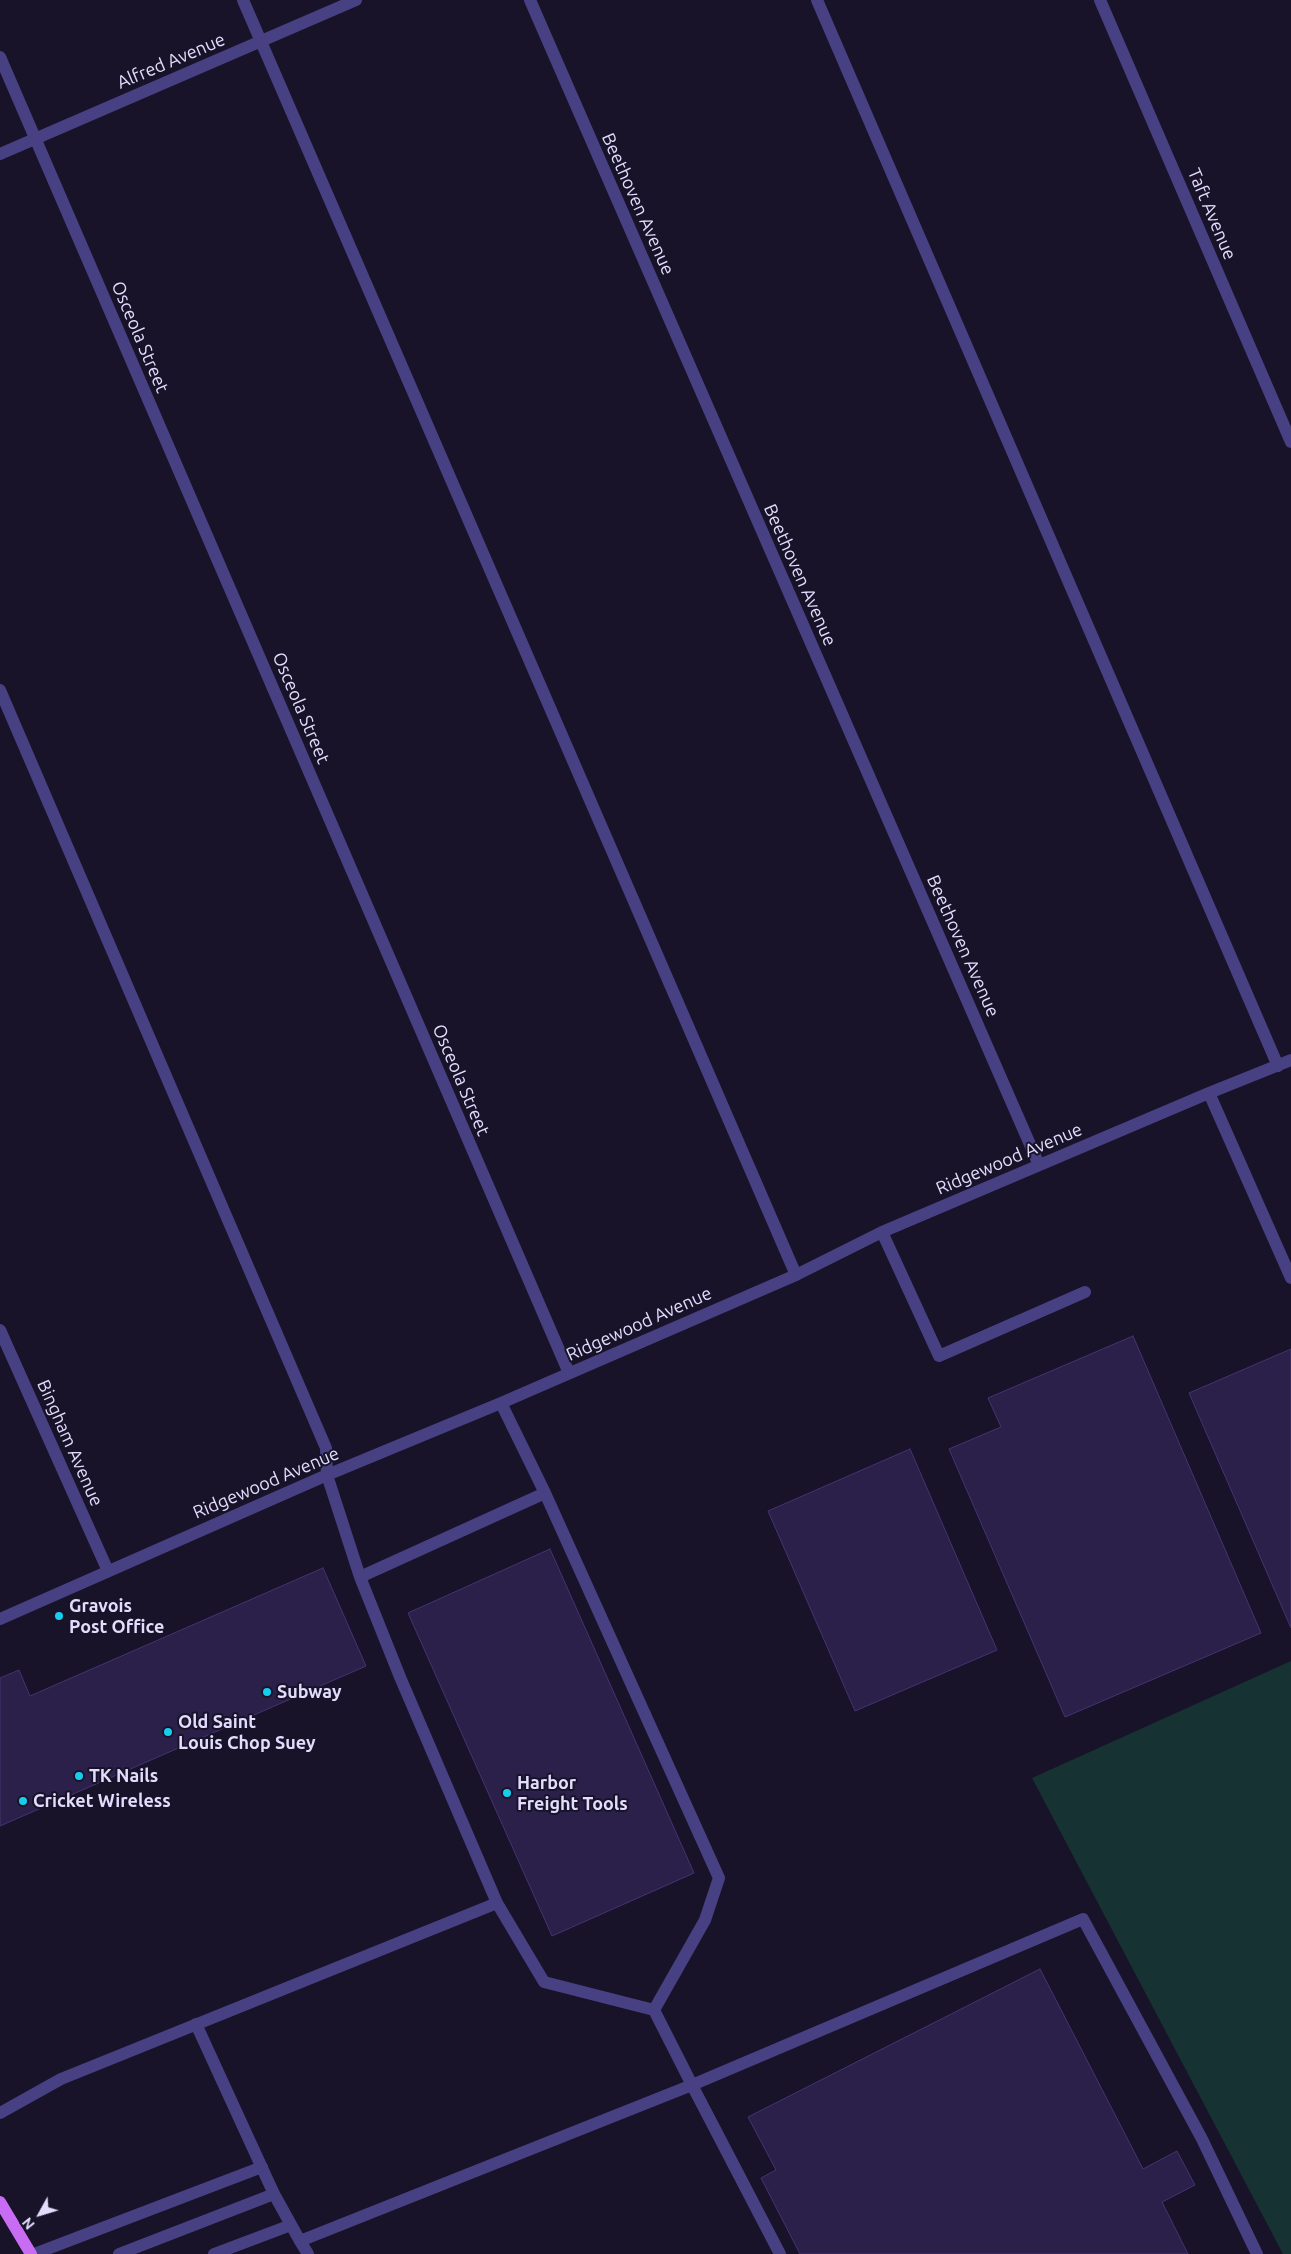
<!DOCTYPE html>
<html>
<head>
<meta charset="utf-8">
<style>
	body { margin:0 }
	#map { position:relative; width:1291px; height:2254px; overflow:hidden; background:#181329; font-family:Ubuntu,sans-serif }
	canvas { display:block }
	.north { position:absolute; left:15px; top:2189px; width:50px; height:50px; -webkit-text-stroke:4px #181329; paint-order:stroke; rotate:231deg; font-size:14px; font-weight:700; line-height:20px; text-align:center; color:#e2ddfd }
	.north::after { content:''; display:block; margin:auto; width:18px; height:22px; background:#e2ddfd; clip-path:polygon(50% 0,100% 100%,50% 72%,0 100%) }
</style>
</head>
<body>
<div id="map">
<canvas width="1291" height="2254"></canvas>
<div class="north">N</div>
</div>
<script>
const ctx = document.querySelector('canvas').getContext('2d');
ctx.lineJoin = 'round';
function paint(path, color) { ctx.fillStyle = color; ctx.fill(path, 'evenodd'); }
const shape = rows => new Path2D(rows.map(r => 'M' + r).join(''));
function stroke(path, color, width, dash) { ctx.strokeStyle = color; ctx.lineWidth = width; ctx.lineCap = dash ? 'butt' : 'round'; ctx.setLineDash(dash || []); ctx.stroke(path); }
function drawText(font, color, halo, rows, align = 'center') {
  ctx.font = font + ' Ubuntu,sans-serif'; ctx.lineWidth = 4; ctx.setLineDash([]); ctx.textBaseline = 'middle'; ctx.strokeStyle = halo; ctx.fillStyle = color; for (const [text, x, y, turn = 0] of rows) {
    ctx.save(); ctx.translate(x, y); ctx.rotate((+turn || 0) * Math.PI / 180); ctx.textAlign = isNaN(turn) ? turn : align; if (halo) ctx.strokeText(text, 0, 0); ctx.fillText(text, 0, 0); ctx.restore();
  }
}
const green = shape([
	[1291,1661,1291,2254,1283,2254,1032,1778]
]);
const building = shape([
	[1133,1336,1261,1633,1065,1717,949,1449,1001,1427,988,1398,1133,1336],
	[1291,1349,1291,1628,1189,1393,1291,1349],
	[910,1449,997,1650,855,1711,768,1511,910,1449],
	[550,1549,694,1873,552,1936,408,1613,550,1549],
	[323,1568,366,1666,0,1826,0,1678,19,1670,30,1696,323,1568],
	[1040,1969,1143,2169,1177,2151,1195,2185,1162,2202,1188,2254,800,2254,761,2178,776,2170,748,2117,1040,1969]
]);
const minor = shape([
	[243,0,796,1275],
	[530,0,1039,1165],
	[817,0,1278,1066],
	[1100,0,1291,442],
	[0,57,569,1373],
	[0,154,356,0],
	[0,690,326,1448,327,1475,360,1577],
	[1209,1093,1291,1278],
	[882,1232,939,1356,1085,1292],
	[0,1330,108,1571],
	[545,1493,719,1878,705,1920,654,2010],
	[0,1619,327,1475,501,1403,796,1275,882,1232,1209,1093,1291,1060],
	[196,2024,274,2194,300,2241,692,2085,654,2010,544,1982,497,1903],
	[0,2113,61,2079,497,1903,400,1677,360,1577,545,1493,501,1403],
	[300,2241,308,2254],
	[34,2254,262,2167],
	[119,2254,274,2194],
	[214,2254,291,2225],
	[780,2254,692,2085,1083,1919,1202,2139,1257,2254]
]);
const major = shape([
	[0,2202,31,2254]
]);
const markers = [
	[59,1616,5,"#17cdee"],
	[267,1692,5,"#17cdee"],
	[168,1732,5,"#17cdee"],
	[79,1776,5,"#17cdee"],
	[507,1793,5,"#17cdee"],
	[23,1801,5,"#17cdee"]
];
const streetNames = [
	["Alfred Avenue",171,61,-23],
	["Beethoven Avenue",638,204,66],
	["Taft Avenue",1212,214,67],
	["Osceola Street",140,337,67],
	["Beethoven Avenue",800,575,66],
	["Osceola Street",301,708,67],
	["Beethoven Avenue",963,946,66],
	["Osceola Street",461,1080,67],
	["Ridgewood Avenue",1009,1159,-23],
	["Ridgewood Avenue",639,1324,-24],
	["Bingham Avenue",70,1443,66],
	["Ridgewood Avenue",266,1483,-23]
];
const poiNames = [
	["Gravois",69,1606],
	["Post Office",69,1627],
	["Subway",277,1692],
	["Old Saint",178,1722],
	["Louis Chop Suey",178,1743],
	["TK Nails",89,1776],
	["Harbor",517,1783],
	["Freight Tools",517,1804],
	["Cricket Wireless",33,1801]
];
paint(green, '#163232');
paint(building, '#2a2049');
stroke(building, '#443473', 1);
stroke(minor, '#474184', 12);
stroke(major, '#c96cf4', 12);
for (const [x, y, r, color] of markers) { const dot = new Path2D(); dot.arc(x, y, r, 0, 2 * Math.PI); ctx.fillStyle = color; ctx.fill(dot); stroke(dot, '#181329', 2); }
drawText('18px', '#e2ddfd', '#181329', streetNames);
drawText('bold 18px', '#e2ddfd', '#181329', poiNames, 'left');
</script>
</body>
</html>
